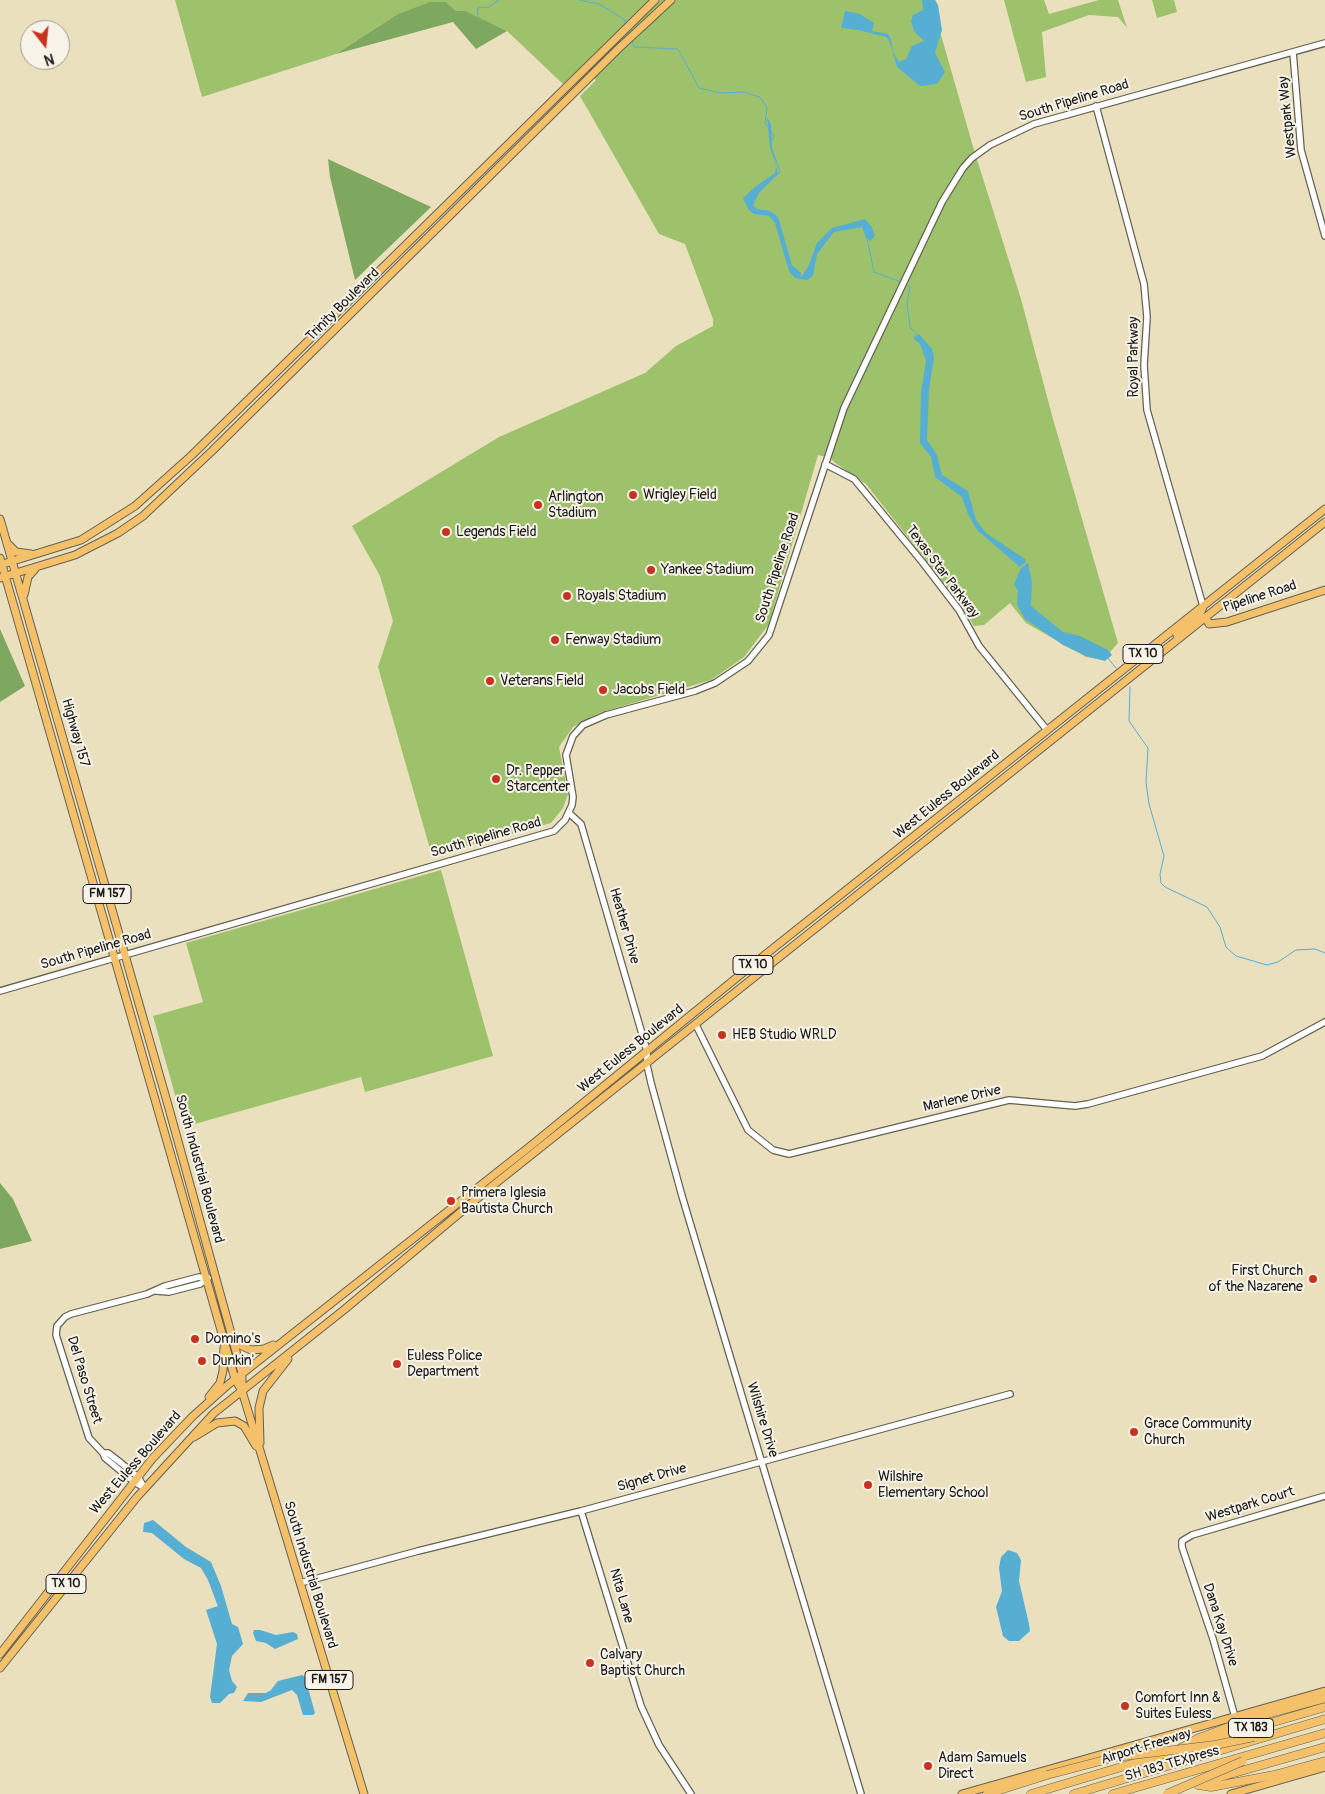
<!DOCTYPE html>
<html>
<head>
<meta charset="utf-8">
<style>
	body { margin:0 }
	#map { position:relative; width:1325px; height:1794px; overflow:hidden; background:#eae0be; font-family:Pangolin,sans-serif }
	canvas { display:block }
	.north { position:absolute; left:20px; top:20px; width:50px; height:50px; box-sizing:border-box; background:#f7f3e8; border:1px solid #9f9d96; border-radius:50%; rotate:164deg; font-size:14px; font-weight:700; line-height:20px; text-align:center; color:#1c1c1c }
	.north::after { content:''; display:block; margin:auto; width:18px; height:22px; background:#c8321e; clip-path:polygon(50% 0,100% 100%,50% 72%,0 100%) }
</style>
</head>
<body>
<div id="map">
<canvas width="1325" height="1794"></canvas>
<div class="north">N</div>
</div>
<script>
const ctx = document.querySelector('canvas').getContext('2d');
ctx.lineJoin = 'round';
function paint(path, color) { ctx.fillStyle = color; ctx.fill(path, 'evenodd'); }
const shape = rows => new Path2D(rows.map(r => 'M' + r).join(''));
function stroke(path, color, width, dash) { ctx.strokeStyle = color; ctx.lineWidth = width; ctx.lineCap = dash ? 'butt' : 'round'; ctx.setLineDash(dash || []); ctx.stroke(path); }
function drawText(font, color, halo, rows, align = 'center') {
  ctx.font = font + ' Pangolin,sans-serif'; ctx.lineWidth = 4; ctx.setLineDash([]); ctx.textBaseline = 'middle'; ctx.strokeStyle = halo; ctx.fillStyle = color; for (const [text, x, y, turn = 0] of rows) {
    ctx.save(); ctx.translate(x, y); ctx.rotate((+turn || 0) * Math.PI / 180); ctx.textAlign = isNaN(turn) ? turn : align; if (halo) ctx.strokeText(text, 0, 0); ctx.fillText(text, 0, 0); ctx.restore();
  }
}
const green = shape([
	[175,0,931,0,974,150,1021,299,1053,419,1118,643,1103,660,1086,657,1026,623,1010,603,984,625,974,626,961,605,866,484,834,462,831,458,818,455,769,624,744,657,711,680,599,713,573,727,559,747,568,794,563,808,551,823,432,856,378,667,393,621,380,576,352,526,499,437,645,373,676,346,713,326,713,319,685,244,659,234,580,96,596,80,583,66,563,84,507,31,466,11,456,11,446,2,396,15,336,54,202,97],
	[1004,0,1044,0,1049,14,1099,0,1118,0,1127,28,1118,17,1089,15,1042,32,1046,77,1026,82],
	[1152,0,1174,0,1177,12,1157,18],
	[441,870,493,1056,365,1092,361,1077,184,1127,153,1016,203,1002,186,943]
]);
const forest = shape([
	[430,2,446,2,456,11,466,11,507,31,476,49,453,22,336,54,396,15],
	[328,159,431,207,355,280,330,177],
	[0,629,25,686,0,702],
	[0,1183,13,1199,32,1241,0,1249]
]);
const water = shape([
	[922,0,935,0,938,5,942,30,935,53,945,72,937,84,920,86,897,67,889,40,886,37,858,30,841,28,845,11,860,14,874,23,872,31,888,34,891,39,893,52,899,62,906,59,912,46,924,41,914,31,911,21,913,15,923,10],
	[767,117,771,124,772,149,778,174,759,193,753,205,757,209,770,211,778,217,792,265,801,273,801,277,808,267,817,243,832,228,865,219,872,227,875,236,870,241,866,238,862,227,834,232,817,254,813,276,807,280,795,278,789,271,775,223,769,216,754,214,748,209,743,198,755,187,775,173,776,167,770,147],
	[919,334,932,349,934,357,929,390,927,440,937,455,942,475,968,491,976,520,986,533,1025,559,1026,562,1020,567,977,530,968,514,962,497,935,477,931,457,920,443,921,392,926,361,920,344,913,338],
	[1028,563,1032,582,1031,606,1063,632,1080,636,1108,650,1112,655,1105,661,1086,656,1063,645,1025,619,1017,605,1018,591,1014,584,1021,568],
	[153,1520,186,1547,211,1562,221,1586,232,1624,238,1627,243,1644,232,1656,229,1670,232,1681,237,1687,234,1693,229,1694,220,1703,212,1703,210,1697,217,1644,206,1610,218,1606,217,1604,208,1580,201,1568,184,1559,152,1533,143,1532,144,1523],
	[1008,1550,1017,1553,1021,1560,1019,1581,1029,1624,1030,1631,1019,1641,1009,1641,1003,1636,996,1607,1002,1591,999,1568,1001,1557],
	[254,1630,260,1630,276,1635,293,1632,297,1634,298,1639,275,1649,266,1643,256,1641,253,1633],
	[302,1675,305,1677,315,1713,313,1715,303,1715,297,1695,292,1690,261,1702,243,1701,248,1693,266,1693,271,1690,278,1681]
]);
const stream = shape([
	[579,0,599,4,624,19,626,25],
	[479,18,477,11,478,8,489,7,499,0],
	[632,40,634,47,678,49,699,88,720,93,743,92,760,97,767,108,765,123,774,136,770,143,780,172,772,179],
	[867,238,874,272,901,282],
	[904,284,910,287,907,303,910,327,918,336],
	[1107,657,1116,668],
	[1130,687,1129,721,1148,748,1146,782,1149,804,1164,856,1160,874,1161,883,1165,887,1207,907,1220,927,1226,947,1236,956,1267,965,1278,962,1296,950,1315,949,1325,953]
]);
const minor = shape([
	[1293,52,1301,150,1325,236],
	[1096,106,1144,284,1147,317,1144,365,1147,410,1203,606],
	[825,464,854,479,864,491,923,563,959,610,979,646,1047,730],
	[569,813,581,824,647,1051,647,1065,651,1083,682,1196,861,1794],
	[0,991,554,831,565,820,572,805,573,797,566,755,573,736,583,725,606,715,695,691,715,683,748,661,769,635,844,408,942,202,963,168,972,158,990,145,1034,124,1325,43],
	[696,1025,748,1130,773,1150,789,1154,1009,1100,1075,1106,1088,1104,1262,1056,1325,1022],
	[156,1291,169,1292,200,1284,208,1278],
	[103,1453,108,1453,121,1463,138,1477,144,1487],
	[145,1488,134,1482,105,1458,103,1453,89,1438,56,1335,57,1326,65,1317,71,1314,147,1294,165,1286,199,1277,206,1278],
	[581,1511,641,1706,659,1745,691,1794],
	[300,1583,418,1551,581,1511,1010,1394],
	[1235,1717,1213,1639,1182,1547,1182,1541,1192,1535,1325,1496]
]);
const major = shape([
	[0,519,168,1105,242,1373,242,1390],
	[8,544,16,552,31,554],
	[0,558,235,1379,242,1391,364,1794],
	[0,565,81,540,135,506,192,455,655,0],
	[0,578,75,555,118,533,143,516,212,451,618,49,671,0],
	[24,595,28,577,35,569],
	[1206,618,1209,624,1227,622,1325,590],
	[1177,635,1199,616,1203,607],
	[234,1336,240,1345,251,1350,264,1349,273,1345],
	[209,1397,220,1383,223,1371,224,1347],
	[194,1437,217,1423,235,1421,244,1426,256,1446],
	[260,1443,259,1408,263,1391,288,1359],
	[0,1654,152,1459,193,1416,229,1384,533,1144,751,966,1325,509],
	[0,1668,137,1497,214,1413,345,1309,486,1191,1325,522],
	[962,1794,1325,1691],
	[1231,1794,1325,1767]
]);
const highway = shape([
	[1194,1745,1325,1707],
	[1179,1749,1199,1738,1253,1718,1325,1698],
	[1199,1783,1325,1747],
	[1198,1785,1211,1787,1274,1775,1325,1761],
	[987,1794,1047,1775],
	[1031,1794,1168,1753],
	[1074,1794,1325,1719],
	[1113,1794,1325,1733]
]);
const highwayBridge = shape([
	[1047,1775,1116,1757,1215,1745,1254,1737],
	[1167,1794,1243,1761]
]);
const markers = [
	[633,495,5,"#c8321e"],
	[538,505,5,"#c8321e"],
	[446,532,5,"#c8321e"],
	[651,570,5,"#c8321e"],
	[567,596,5,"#c8321e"],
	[555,640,5,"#c8321e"],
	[490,681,5,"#c8321e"],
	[603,690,5,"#c8321e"],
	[496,779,5,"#c8321e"],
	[722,1035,5,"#c8321e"],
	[451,1201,5,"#c8321e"],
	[1313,1279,5,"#c8321e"],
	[195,1339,5,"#c8321e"],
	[202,1361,5,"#c8321e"],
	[397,1364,5,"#c8321e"],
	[1134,1432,5,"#c8321e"],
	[868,1485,5,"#c8321e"],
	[590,1663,5,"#c8321e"],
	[1125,1706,5,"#c8321e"],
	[928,1766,5,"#c8321e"]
];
const shields = [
	[1143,654,40],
	[107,894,48],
	[753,965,40],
	[66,1584,40],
	[329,1680,48],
	[1251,1728,45]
];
const shieldNames = [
	["TX 10",1143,654],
	["FM 157",107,894],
	["TX 10",753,965],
	["TX 10",66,1584],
	["FM 157",329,1680],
	["TX 183",1251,1728]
];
const streetNames = [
	["South Pipeline Road",1074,101,-17],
	["Westpark Way",1288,117,-96],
	["Trinity Boulevard",343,305,-45],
	["Royal Parkway",1134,357,-90],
	["South Pipeline Road",778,568,-72],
	["Texas Star Parkway",942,572,53],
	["Pipeline Road",1260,597,-18],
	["Highway 157",75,733,74],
	["West Euless Boulevard",947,795,-39],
	["South Pipeline Road",486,838,-16],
	["Heather Drive",624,926,74],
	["South Pipeline Road",96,950,-16],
	["West Euless Boulevard",631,1049,-39],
	["Marlene Drive",962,1099,-13],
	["South Industrial Boulevard",199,1169,75],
	["Del Paso Street",84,1380,73],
	["Wilshire Drive",762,1420,73],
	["West Euless Boulevard",136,1463,-49],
	["Signet Drive",652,1478,-16],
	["Westpark Court",1250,1505,-17],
	["South Industrial Boulevard",310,1575,73],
	["Nita Lane",621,1596,74],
	["Dana Kay Drive",1220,1625,72],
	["Airport Freeway",1146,1747,-17],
	["SH 183 TEXpress",1172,1764,-16]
];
const poiNames = [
	["Wrigley Field",643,495],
	["Arlington",548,497],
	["Stadium",548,513],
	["Legends Field",456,532],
	["Yankee Stadium",661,570],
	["Royals Stadium",577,596],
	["Fenway Stadium",565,640],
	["Veterans Field",500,681],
	["Jacobs Field",613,690],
	["Dr. Pepper",506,771],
	["Starcenter",506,787],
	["HEB Studio WRLD",732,1035],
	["Primera Iglesia",461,1193],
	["Bautista Church",461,1209],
	["First Church",1303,1271,"right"],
	["of the Nazarene",1303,1287,"right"],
	["Domino's",205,1339],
	["Euless Police",407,1356],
	["Department",407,1372],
	["Dunkin'",212,1361],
	["Grace Community",1144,1424],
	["Church",1144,1440],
	["Wilshire",878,1477],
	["Elementary School",878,1493],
	["Calvary",600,1655],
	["Baptist Church",600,1671],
	["Comfort Inn &",1135,1698],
	["Suites Euless",1135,1714],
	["Adam Samuels",938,1758],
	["Direct",938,1774]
];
paint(green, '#9ec26b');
paint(forest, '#7ea85f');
paint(water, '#56aed3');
stroke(stream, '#56aed3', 1);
stroke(minor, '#646155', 8);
stroke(major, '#646155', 9);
stroke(highway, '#646155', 9);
stroke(minor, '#fff', 5.5);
stroke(major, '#f4c16a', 7);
stroke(highway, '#f4c16a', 8);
stroke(highwayBridge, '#646155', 9, []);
stroke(highwayBridge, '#f4c16a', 8);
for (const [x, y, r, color] of markers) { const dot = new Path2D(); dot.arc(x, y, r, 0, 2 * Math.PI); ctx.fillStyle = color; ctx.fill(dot); stroke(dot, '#f7f3e8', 2); }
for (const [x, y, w] of shields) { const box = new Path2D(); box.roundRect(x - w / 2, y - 9.5, w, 19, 4); ctx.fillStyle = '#f7f3e8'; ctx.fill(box); stroke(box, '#1c1c1c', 1); }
drawText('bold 12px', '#1c1c1c', null, shieldNames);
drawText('14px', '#1c1c1c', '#f7f3e8', streetNames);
drawText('14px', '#1c1c1c', '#f7f3e8', poiNames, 'left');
</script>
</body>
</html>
